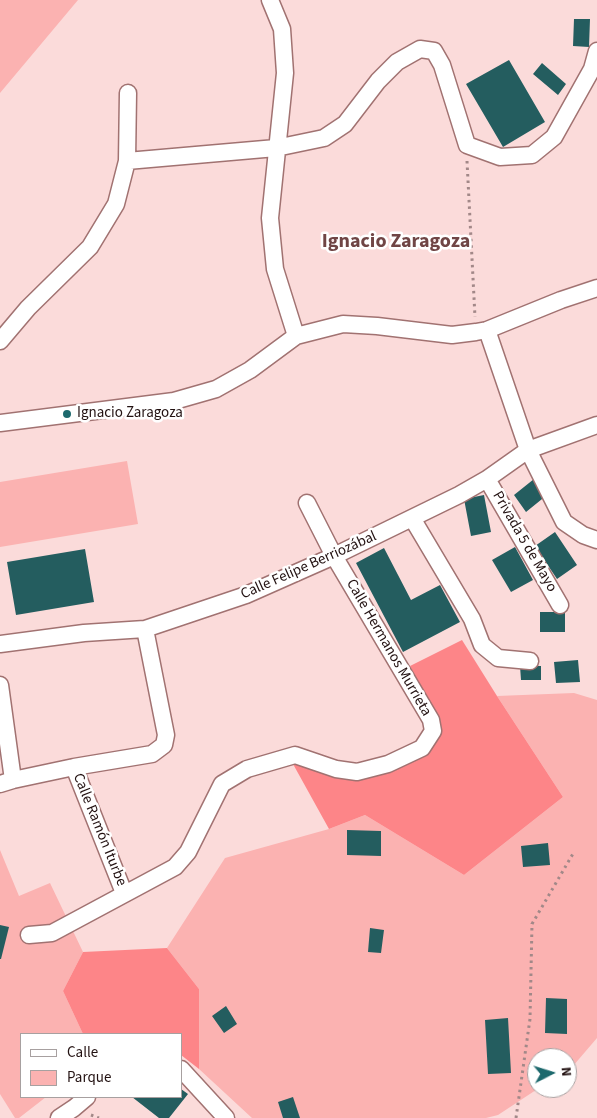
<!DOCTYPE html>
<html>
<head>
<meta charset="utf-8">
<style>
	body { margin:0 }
	#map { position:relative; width:597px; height:1118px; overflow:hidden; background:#fbdbda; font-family:"Source Sans 3",sans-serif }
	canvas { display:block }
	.legend { position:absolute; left:20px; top:1033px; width:162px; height:65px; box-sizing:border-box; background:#fff; border:1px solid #a7a0a0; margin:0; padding:6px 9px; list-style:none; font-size:15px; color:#211 }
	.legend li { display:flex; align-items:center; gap:10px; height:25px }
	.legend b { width:25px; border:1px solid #a7a0a0 }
	.north { position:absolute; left:527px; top:1048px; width:50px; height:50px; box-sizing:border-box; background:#fff; border:1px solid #a7a0a0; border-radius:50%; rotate:85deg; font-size:14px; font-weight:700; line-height:20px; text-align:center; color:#211 }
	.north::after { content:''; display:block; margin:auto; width:18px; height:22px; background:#1d696d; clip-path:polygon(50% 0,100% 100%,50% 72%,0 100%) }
</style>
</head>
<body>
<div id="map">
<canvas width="597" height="1118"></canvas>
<ul class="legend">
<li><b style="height:6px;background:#fff"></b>Calle</li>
<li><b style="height:14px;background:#fbb2b1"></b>Parque</li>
</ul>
<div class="north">N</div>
</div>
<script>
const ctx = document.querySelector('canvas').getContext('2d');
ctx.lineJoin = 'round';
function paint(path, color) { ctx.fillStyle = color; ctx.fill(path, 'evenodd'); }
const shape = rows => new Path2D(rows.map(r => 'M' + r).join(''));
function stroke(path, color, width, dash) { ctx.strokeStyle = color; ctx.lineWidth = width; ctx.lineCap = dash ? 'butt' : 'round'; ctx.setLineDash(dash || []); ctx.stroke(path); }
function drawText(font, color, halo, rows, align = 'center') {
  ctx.font = font + ' "Source Sans 3",sans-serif'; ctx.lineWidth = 5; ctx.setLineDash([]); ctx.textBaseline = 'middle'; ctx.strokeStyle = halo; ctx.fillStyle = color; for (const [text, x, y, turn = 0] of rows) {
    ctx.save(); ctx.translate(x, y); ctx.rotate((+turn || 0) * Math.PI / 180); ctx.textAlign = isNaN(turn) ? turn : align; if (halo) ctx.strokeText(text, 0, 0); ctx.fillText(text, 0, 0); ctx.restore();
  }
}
const green = shape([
	[0,0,78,0,0,93],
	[127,461,138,524,0,547,0,482],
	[574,693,597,700,597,1038,573,1066,567,1070,567,1058,537,1058,537,1088,539,1088,498,1115,486,1118,252,1118,199,1069,199,989,167,948,225,858,329,829,365,815,464,875,563,797,497,696],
	[0,850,19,896,50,883,83,952,63,991,83,1034,21,1034,21,1097,46,1097,19,1118,15,1118,0,1094]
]);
const forest = shape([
	[462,640,497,696,563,797,464,875,365,815,329,829,293,764,344,775,427,747,439,724,410,666],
	[167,948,199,989,199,1069,181,1055,181,1034,83,1034,63,991,83,952]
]);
const building = shape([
	[574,19,590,19,589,47,573,46],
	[509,60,545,122,503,147,466,84],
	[542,63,566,84,558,95,533,74],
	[534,479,547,495,526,512,514,495],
	[484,495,491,532,471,536,464,499],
	[555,532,577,565,557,579,535,546],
	[515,547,533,580,511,592,492,560],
	[384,548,411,600,440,585,460,622,403,652,356,563],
	[85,549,94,602,16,615,7,562],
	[540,612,565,612,565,632,540,632],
	[578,660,580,682,556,683,554,662],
	[520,666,541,666,541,680,521,680],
	[347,830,381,831,381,856,347,855],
	[548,843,550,865,523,867,521,846],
	[0,925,9,927,1,959,0,959],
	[370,928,384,930,381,953,368,952],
	[546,998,567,999,567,1034,545,1033],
	[226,1006,237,1024,224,1033,212,1016],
	[508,1018,511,1073,488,1074,485,1020],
	[181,1089,188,1094,169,1118,159,1118,132,1097,181,1097],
	[293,1097,300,1118,283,1118,278,1102]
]);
const path = shape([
	[467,161,475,317],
	[91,1115,99,1118],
	[516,1118,530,1019,532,924,574,852]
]);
const street = shape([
	[270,0,282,29,285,73,270,218,275,269,296,336],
	[127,161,276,148,324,138,345,124,378,81,397,62,420,49,434,51,442,65,467,145,500,157,532,155,554,137,592,69,597,51],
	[487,330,528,450,564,522,583,535,597,540],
	[0,341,28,308,90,247,116,204,127,161,128,93],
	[0,423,174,401,216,389,250,370,296,336,343,324,377,326,452,335,476,332,487,330,561,300,597,288],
	[487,479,560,605],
	[412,518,472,619,482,645,498,658,530,661],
	[0,644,84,633,145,629,246,595,334,556,459,495,487,479,528,450,597,425],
	[0,685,13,780],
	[74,767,124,893],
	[0,784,13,780,74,767,152,754,164,745,166,735,145,629],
	[29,935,52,933,175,867,188,852,222,784,247,769,295,755,336,769,357,772,388,764,422,748,433,731,431,720,334,556,307,503],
	[181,1069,226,1118],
	[59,1118,74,1108,87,1097]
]);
const markers = [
	[67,414,5,"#1d696d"]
];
const poiNames = [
	["Ignacio Zaragoza",77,414]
];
const streetNames = [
	["Privada 5 de Mayo",524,542,60],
	["Calle Felipe Berriozábal",309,566,-24],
	["Calle Hermanos Murrieta",388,648,60],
	["Calle Ramón Iturbe",99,830,68]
];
const districtNames = [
	["Ignacio Zaragoza",396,243]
];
paint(green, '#fbb2b1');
paint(forest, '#fd8588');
paint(building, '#245d5f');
stroke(street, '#a17271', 19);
stroke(path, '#a28888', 3, [2.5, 4]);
stroke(street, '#fff', 16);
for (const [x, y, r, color] of markers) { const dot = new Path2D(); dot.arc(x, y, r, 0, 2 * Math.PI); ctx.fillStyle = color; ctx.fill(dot); stroke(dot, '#fff', 2); }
drawText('15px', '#211', '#fff', poiNames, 'left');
drawText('15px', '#211', '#fff', streetNames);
drawText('bold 20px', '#704545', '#fff', districtNames);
</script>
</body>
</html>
